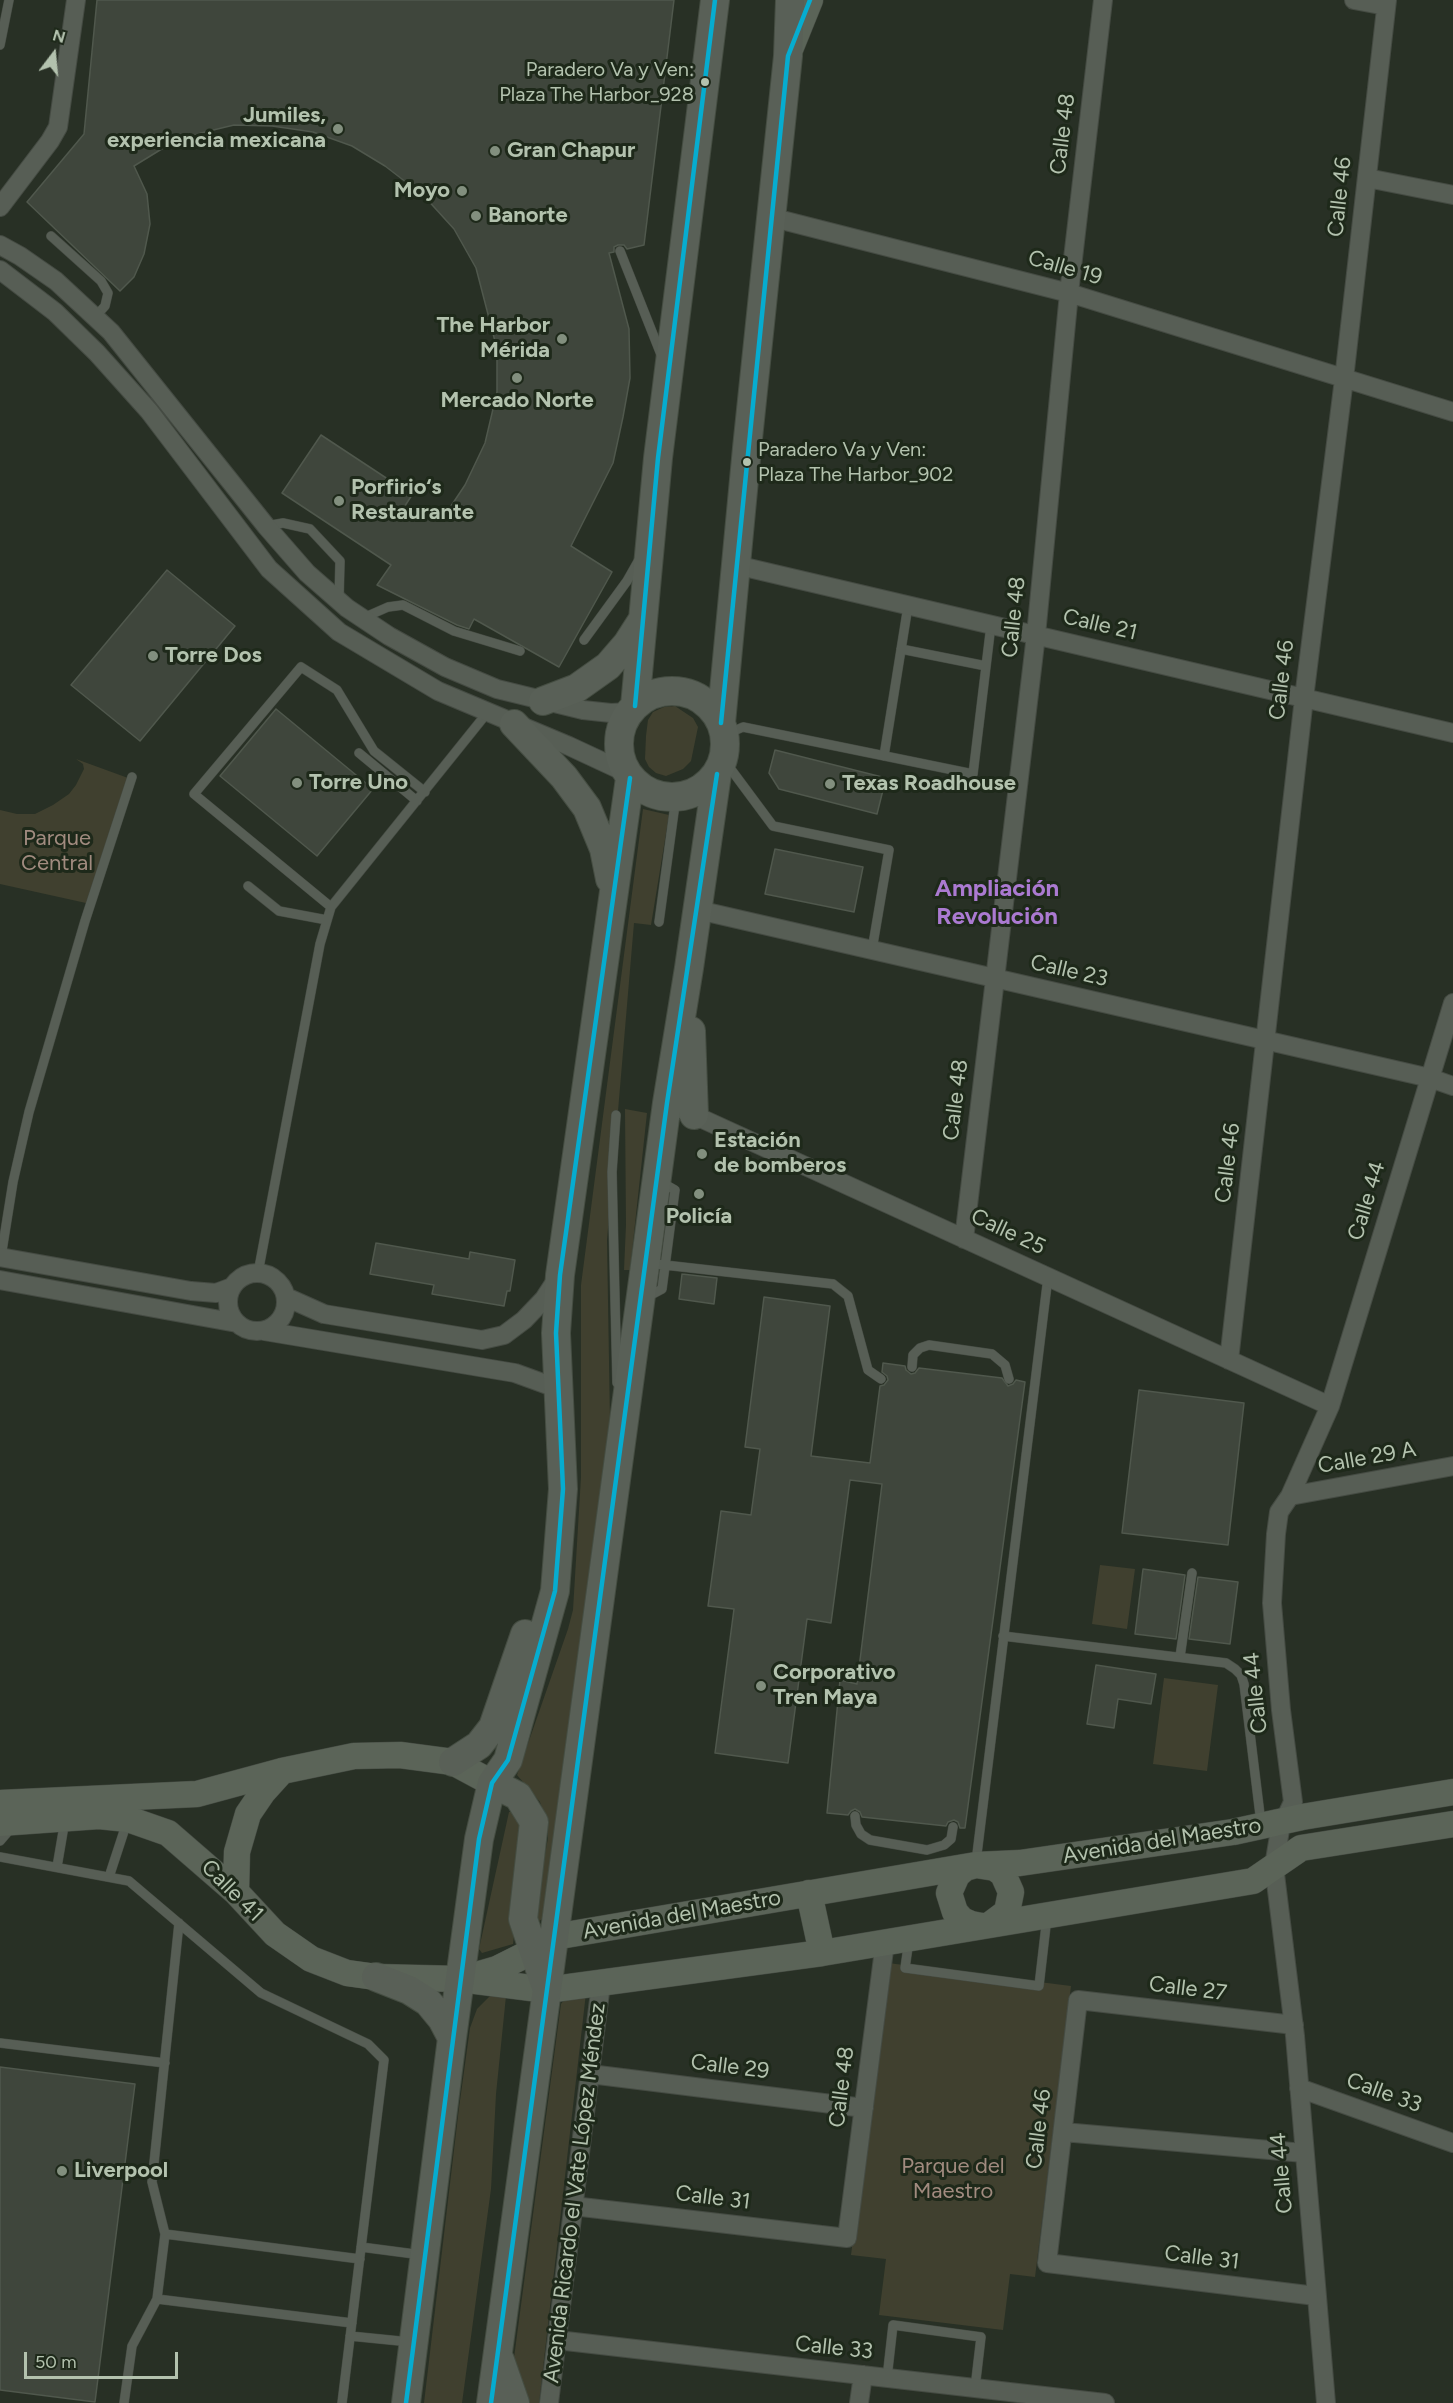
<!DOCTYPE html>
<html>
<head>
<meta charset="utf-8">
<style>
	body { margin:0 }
	#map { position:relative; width:1453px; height:2403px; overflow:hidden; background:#283025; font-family:Figtree,sans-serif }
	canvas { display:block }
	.north { position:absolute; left:24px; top:24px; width:60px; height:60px; -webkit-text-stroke:4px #1e291a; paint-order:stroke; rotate:16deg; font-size:16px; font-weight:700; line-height:24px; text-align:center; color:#b3c2ae }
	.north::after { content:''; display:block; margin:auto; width:21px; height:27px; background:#b3c2ae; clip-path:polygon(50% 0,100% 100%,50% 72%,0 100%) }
	.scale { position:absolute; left:24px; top:2352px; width:154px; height:27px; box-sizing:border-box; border:3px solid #b3c2ae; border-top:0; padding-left:8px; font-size:18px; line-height:21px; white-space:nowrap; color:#b3c2ae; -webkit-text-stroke:4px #1e291a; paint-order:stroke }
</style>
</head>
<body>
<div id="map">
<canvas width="1453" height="2403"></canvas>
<div class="north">N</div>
<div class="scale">50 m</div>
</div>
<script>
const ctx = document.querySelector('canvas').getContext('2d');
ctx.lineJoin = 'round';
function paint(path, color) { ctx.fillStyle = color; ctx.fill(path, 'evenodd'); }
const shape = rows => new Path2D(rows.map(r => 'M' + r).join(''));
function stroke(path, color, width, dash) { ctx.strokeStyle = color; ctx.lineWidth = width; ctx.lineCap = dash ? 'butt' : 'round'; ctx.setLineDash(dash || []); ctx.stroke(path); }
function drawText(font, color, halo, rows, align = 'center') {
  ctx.font = font + ' Figtree,sans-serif'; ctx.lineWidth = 6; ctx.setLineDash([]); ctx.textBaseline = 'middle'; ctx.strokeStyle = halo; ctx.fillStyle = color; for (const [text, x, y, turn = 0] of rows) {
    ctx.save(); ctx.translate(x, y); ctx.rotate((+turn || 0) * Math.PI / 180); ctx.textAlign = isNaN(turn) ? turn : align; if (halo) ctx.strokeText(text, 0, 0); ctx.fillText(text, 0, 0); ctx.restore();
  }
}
const green = shape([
	[675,706,693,718,698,727,691,761,683,769,666,776,656,773,649,767,645,759,646,736,648,720,653,712,664,707],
	[76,759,128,778,86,903,0,884,0,810,17,814,35,814,53,805,69,794,76,785,84,769,83,764],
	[643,809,669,815,651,925,634,923,607,1240,610,1422,544,1918,539,1921,534,1915,548,1838,547,1823,540,1802,517,1775,568,1629,573,1610,581,1477,581,1285],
	[625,1109,647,1113,630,1270,624,1270,626,1225],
	[1100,1565,1135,1569,1127,1629,1092,1624],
	[1164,1678,1218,1685,1207,1771,1153,1764],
	[509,1812,513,1812,527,1830,513,1944,482,1953,479,1949],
	[888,1963,1071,1986,1035,2277,1010,2274,1003,2330,879,2315,886,2259,851,2255],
	[493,1993,506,1996,496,2094,491,2189,462,2403,424,2403,459,2108,470,2028,477,2009],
	[586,1993,539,2403,508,2403,561,2004,564,2000]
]);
const building = shape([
	[97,0,674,0,644,245,627,249,624,245,618,245,614,247,614,252,609,253,629,329,630,378,623,417,613,463,571,546,612,572,559,667,474,619,469,629,457,625,377,585,391,565,282,493,321,435,412,495,401,512,443,518,465,485,485,443,497,392,497,349,476,268,454,229,424,196,385,166,352,146,313,132,272,126,234,125,201,133,165,147,134,166,147,194,150,224,144,254,134,277,120,291,27,202,84,134,97,0],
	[167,570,235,626,140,741,71,685,167,570],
	[276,709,373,789,317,856,220,776,276,709],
	[775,750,886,778,877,814,779,789,769,773,775,750],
	[775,849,863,867,854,912,765,894,775,849],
	[376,1243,469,1259,470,1252,515,1260,510,1291,507,1291,504,1306,432,1294,434,1285,370,1274,376,1243],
	[682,1274,717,1278,714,1304,679,1299,682,1274],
	[764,1297,830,1306,811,1456,870,1463,880,1386,884,1385,888,1380,887,1376,882,1372,883,1363,905,1366,906,1370,911,1374,915,1373,919,1368,1002,1378,1008,1386,1013,1384,1016,1380,1025,1382,965,1828,960,1828,958,1822,954,1820,948,1822,946,1826,862,1817,860,1812,855,1809,851,1811,848,1815,827,1813,840,1680,857,1684,882,1484,850,1480,831,1623,807,1619,788,1763,715,1753,734,1609,708,1606,721,1511,751,1515,760,1449,745,1447,764,1297],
	[1139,1390,1244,1403,1228,1545,1122,1533,1139,1390],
	[1143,1569,1185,1575,1176,1639,1135,1634,1143,1569],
	[1198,1577,1238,1582,1230,1644,1189,1639,1198,1577],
	[1096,1665,1156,1674,1151,1704,1118,1699,1114,1728,1087,1724,1096,1665],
	[0,2067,135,2084,95,2402,0,2390,0,2067]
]);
const lane = shape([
	[0,45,9,0],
	[51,236,101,281,108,293,105,306,95,317],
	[620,251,662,357],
	[266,526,283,523,310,529,340,561,339,599],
	[363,618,388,607,403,605,454,631,520,651],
	[584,640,627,581,640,558],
	[901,649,986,666],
	[725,735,743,727,973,774,991,625],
	[359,753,417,801],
	[884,756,908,606],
	[724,760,773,826,889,850,872,950],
	[248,886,279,911,327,920],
	[331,907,194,794,301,667,337,690,374,751,425,792],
	[659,922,676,797],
	[616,1115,612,1172,617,1383],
	[1,1257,13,1182,29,1112,85,921,132,777],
	[647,1263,833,1284,848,1296,868,1370,881,1379],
	[258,1273,320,944,331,907,487,713],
	[647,1297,662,1289,675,1190,661,1182],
	[912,1367,913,1355,920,1348,929,1345,992,1354,1005,1365,1009,1379],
	[1003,1636,1226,1663,1235,1669,1241,1675,1244,1684,1261,1823],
	[1180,1657,1192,1573],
	[855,1816,856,1825,861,1834,870,1840,927,1850,944,1845,951,1839,953,1827],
	[0,1841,12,1827],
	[0,1857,129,1881,261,1993,368,2044,384,2060,342,2403],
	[976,1862,1048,1277],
	[57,1867,65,1820],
	[109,1877,127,1822],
	[909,1940,905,1968,1039,1986,1047,1917],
	[0,2043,165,2063],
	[165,2234,360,2259],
	[361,2247,422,2255],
	[157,2299,352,2323],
	[350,2336,410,2342],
	[887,2378,893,2325,981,2337,975,2388],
	[124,2403,132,2346,157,2299,165,2234,152,2182,179,1923]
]);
const street = shape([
	[1354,0,1386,6],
	[1367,178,1453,195],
	[0,207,50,141,58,127,76,0],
	[770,217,1069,293,1453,412],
	[0,245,20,256,56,281,111,332,266,526,307,573,347,608,389,636,445,667,497,689,583,710,611,713,629,712],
	[0,270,55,312,97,353,149,411,269,569,339,632,438,691,569,746,627,773],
	[736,565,1453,733],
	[698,910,1430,1078,1453,1086],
	[685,1111,1330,1406],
	[964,1239,1036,635,1069,293,1103,0],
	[0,1257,191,1291,216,1293,232,1287],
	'228 1302a29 29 0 1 1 58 0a29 29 0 1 1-58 0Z',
	[0,1280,237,1323],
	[286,1297,324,1314,482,1340,504,1335,524,1320,544,1299,557,1279],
	[264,1331,515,1373,559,1389],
	[1229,1360,1304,698,1344,379,1387,0],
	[1290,1496,1453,1466],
	[1294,2025,1078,2000,1047,2263,1316,2296],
	[590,2074,864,2108],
	[1299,2088,1453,2143],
	[1063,2132,1304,2153],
	[573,2206,847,2238,885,1942],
	[557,2340,1105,2403],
	[549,2403,601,1984],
	[859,2403,863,2375],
	[1326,2403,1295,2036,1274,1866,1280,1830,1293,1802,1281,1710,1272,1603,1276,1534,1279,1512,1290,1496,1330,1406,1453,1003]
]);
const secondary = shape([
	[791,47,810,0],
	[0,1803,197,1794,282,1771,354,1756,400,1755,453,1762,492,1783],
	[0,1823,99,1816,128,1819,168,1833,236,1892,275,1934,311,1959,347,1973,376,1977,460,1979,547,1990,822,1953,1253,1881,1301,1848,1453,1824],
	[236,1892,237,1852,248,1814,263,1792,282,1771],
	[809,1893,822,1953],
	[981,1926,971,1924,962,1920,955,1912,949,1893,957,1875,965,1868,976,1865,995,1868,1003,1874,1011,1892,1007,1912,991,1924],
	[473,1976,497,1969,533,1951,554,1937,976,1865,1020,1863,1233,1832,1302,1817,1453,1792]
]);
const primary = shape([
	'619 744a53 53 0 1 1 106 0a53 53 0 1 1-106 0Z',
	[543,701,577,688,608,666,627,644,643,619],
	[635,706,658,458,715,0],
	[721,723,747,448,788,56,790,0],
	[514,724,564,777,587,808,604,849,610,879],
	[691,1031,694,1115],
	[453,1762,479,1745,493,1727,525,1634],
	[492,1783,518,1796,534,1822,523,1919,545,1984],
	[376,1977,409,1990,428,2002,442,2019,452,2038],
	[500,2360,515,2403],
	[406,2403,452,2038,479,1839,492,1783,508,1760,555,1591,563,1489,556,1333,560,1275,630,778],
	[491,2403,667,1103,689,968,717,774]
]);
const bus1 = shape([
	[635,706,658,458,715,0],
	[721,723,788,56,810,0],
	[406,2403,479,1839,492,1783,508,1760,555,1591,563,1489,556,1333,560,1275,630,778],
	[491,2403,667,1103,717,774]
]);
const markers = [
	[705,82,5,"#b3c2ae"],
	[338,129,6,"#828f7e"],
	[495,151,6,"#828f7e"],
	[462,191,6,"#828f7e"],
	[476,216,6,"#828f7e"],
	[562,339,6,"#828f7e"],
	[517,378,6,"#828f7e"],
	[747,462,5,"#b3c2ae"],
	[339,501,6,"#828f7e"],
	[153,656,6,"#828f7e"],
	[297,783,6,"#828f7e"],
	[830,784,6,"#828f7e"],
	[702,1154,6,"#828f7e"],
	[699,1194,6,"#828f7e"],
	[761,1686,6,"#828f7e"],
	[62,2171,6,"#828f7e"]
];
const busNames = [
	["Paradero Va y Ven:",694,70],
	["Plaza The Harbor_928",694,95],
	["Paradero Va y Ven:",758,450,"left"],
	["Plaza The Harbor_902",758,475,"left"]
];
const poiNames = [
	["Jumiles,",326,116,"right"],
	["experiencia mexicana",326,141,"right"],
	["Gran Chapur",507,151],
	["Moyo",450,191,"right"],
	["Banorte",488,216],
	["The Harbor",550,326,"right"],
	["Mérida",550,351,"right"],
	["Mercado Norte",517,401,"center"],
	["Porfirio‘s",351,488],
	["Restaurante",351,513],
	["Torre Dos",165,656],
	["Torre Uno",309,783],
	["Texas Roadhouse",842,784],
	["Estación",714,1141],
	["de bomberos",714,1166],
	["Policía",699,1217,"center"],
	["Corporativo",773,1673],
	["Tren Maya",773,1698],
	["Liverpool",74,2171]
];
const streetNames = [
	["Calle 48",1063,134,-83],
	["Calle 46",1340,197,-84],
	["Calle 19",1065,268,16],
	["Calle 48",1014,617,-84],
	["Calle 21",1100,625,13],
	["Calle 46",1282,680,-83],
	["Calle 23",1069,971,13],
	["Calle 48",956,1100,-83],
	["Calle 46",1228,1163,-83],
	["Calle 44",1367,1201,-73],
	["Calle 25",1008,1232,25],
	["Calle 29 A",1367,1458,-10],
	["Calle 44",1256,1693,-96],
	["Avenida del Maestro",1162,1841,-9],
	["Calle 41",232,1891,45],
	["Avenida del Maestro",682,1915,-10],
	["Calle 27",1188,1989,7],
	["Calle 29",730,2067,7],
	["Calle 48",842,2087,-83],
	["Calle 33",1384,2093,20],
	["Calle 46",1039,2129,-83],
	["Calle 44",1282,2173,-95],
	["Avenida Ricardo el Vate López Méndez",575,2193,-83],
	["Calle 31",713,2198,7],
	["Calle 31",1202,2258,7],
	["Calle 33",834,2348,6]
];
const parkNames = [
	["Parque",57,839],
	["Central",57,864],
	["Parque del",953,2167],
	["Maestro",953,2192]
];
const neighbourhoodNames = [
	["Ampliación",997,889],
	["Revolución",997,917]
];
paint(green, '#40402f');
paint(building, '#3f463c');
stroke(building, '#50584d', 1.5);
stroke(lane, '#454b43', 10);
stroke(street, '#454b43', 20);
stroke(secondary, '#454b43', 27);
stroke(primary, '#454d42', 30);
stroke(lane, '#575e55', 9);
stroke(street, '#575e55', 18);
stroke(secondary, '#5b6458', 26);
stroke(primary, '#596057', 28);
stroke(bus1, '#06acd0', 4.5);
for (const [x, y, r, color] of markers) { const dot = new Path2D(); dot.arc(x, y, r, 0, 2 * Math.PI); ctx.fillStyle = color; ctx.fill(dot); stroke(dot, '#1e291a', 2); }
drawText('20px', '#b3c2ae', '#1e291a', busNames, 'right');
drawText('bold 22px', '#b3c2ae', '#1e291a', poiNames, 'left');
drawText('22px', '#b3c2ae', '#1e291a', streetNames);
drawText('22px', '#a18b7f', '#1e291a', parkNames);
drawText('bold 24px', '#ab7ad1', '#1e291a', neighbourhoodNames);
</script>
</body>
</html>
